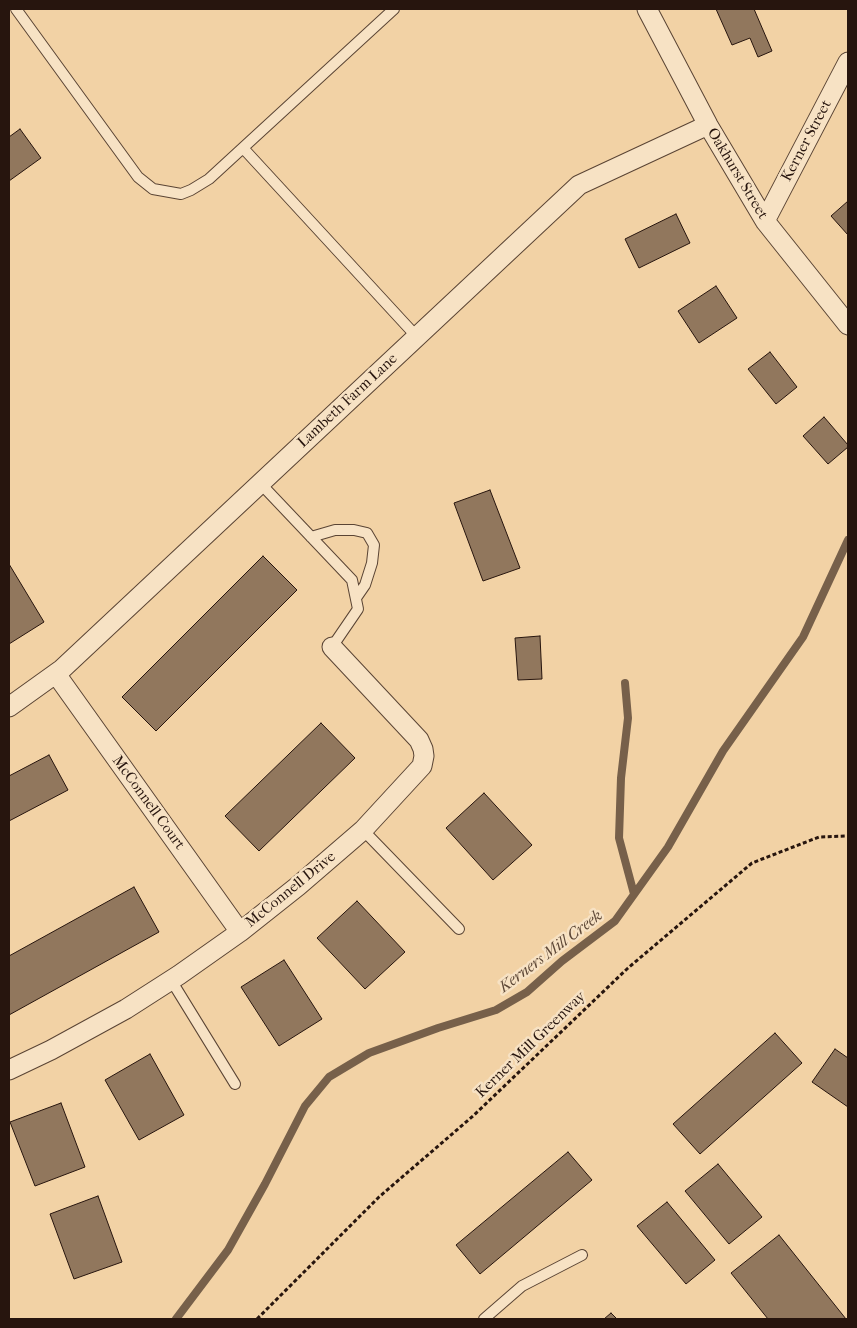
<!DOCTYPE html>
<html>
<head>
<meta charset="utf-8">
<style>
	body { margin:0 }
	#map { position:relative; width:857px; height:1328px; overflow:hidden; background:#f2d2a5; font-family:"IM FELL French Canon",serif }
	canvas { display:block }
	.frame { position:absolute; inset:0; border:10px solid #27150e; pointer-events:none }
</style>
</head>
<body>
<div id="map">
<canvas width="857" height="1328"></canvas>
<div class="frame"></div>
</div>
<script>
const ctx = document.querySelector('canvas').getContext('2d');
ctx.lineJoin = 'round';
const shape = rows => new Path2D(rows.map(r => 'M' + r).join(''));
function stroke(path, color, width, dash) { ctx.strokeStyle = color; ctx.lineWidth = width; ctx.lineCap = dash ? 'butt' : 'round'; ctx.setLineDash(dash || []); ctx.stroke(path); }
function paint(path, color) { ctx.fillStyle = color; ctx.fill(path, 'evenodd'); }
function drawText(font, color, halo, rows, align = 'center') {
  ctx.font = font + ' "IM FELL French Canon",serif'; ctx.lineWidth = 5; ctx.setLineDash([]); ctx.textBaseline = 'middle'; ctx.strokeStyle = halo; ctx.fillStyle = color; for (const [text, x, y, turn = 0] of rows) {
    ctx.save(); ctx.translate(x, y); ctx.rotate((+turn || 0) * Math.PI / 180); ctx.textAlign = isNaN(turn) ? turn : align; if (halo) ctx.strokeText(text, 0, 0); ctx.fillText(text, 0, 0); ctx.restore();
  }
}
const stream = shape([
	[625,683,628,718,621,778,619,838,634,894],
	[176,1319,228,1250,265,1184,305,1106,329,1077,369,1053,438,1028,496,1010,527,992,562,961,615,921,668,847,723,751,803,637,848,540]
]);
const building = shape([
	[716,9,754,9,772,51,758,57,750,38,732,45,716,9],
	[20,129,41,158,9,181,9,137,20,129],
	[848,201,848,235,831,216,848,201],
	[676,214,690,243,639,268,625,239,676,214],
	[716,286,737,318,699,343,678,311,716,286],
	[770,352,797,387,776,404,748,369,770,352],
	[824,417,848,445,848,447,828,464,803,436,824,417],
	[490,490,520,568,483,581,454,503,490,490],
	[263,556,297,590,156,731,122,697,263,556],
	[9,564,44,622,9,644,9,564],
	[540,636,542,679,518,680,515,638,540,636],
	[321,723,355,758,259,851,225,816,321,723],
	[49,755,68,790,9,821,9,776,49,755],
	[484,793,532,845,493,880,446,828,484,793],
	[134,887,159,932,9,1015,9,956,134,887],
	[357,901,405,952,365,989,317,938,357,901],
	[284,960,322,1019,279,1046,241,987,284,960],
	[775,1033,802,1063,700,1154,673,1124,775,1033],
	[835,1049,848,1058,848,1107,812,1082,835,1049],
	[150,1054,184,1115,139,1140,105,1080,150,1054],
	[61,1103,85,1167,35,1186,10,1122,61,1103],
	[568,1152,592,1180,480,1274,456,1245,568,1152],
	[718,1164,762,1217,729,1244,685,1191,718,1164],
	[98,1196,122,1262,74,1279,50,1214,98,1196],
	[667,1202,715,1260,686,1284,637,1226,667,1202],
	[779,1235,846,1319,768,1319,731,1273,779,1235],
	[611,1313,617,1319,604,1319,611,1313]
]);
const path = shape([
	[257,1319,379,1197,473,1116,628,968,752,863,819,837,848,836]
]);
const lane = shape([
	[16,9,138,177,153,189,181,194,191,190,209,179,394,9],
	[243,148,417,337],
	[260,483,352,580,358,609,332,647],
	[311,537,335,530,354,530,367,533,374,545,372,563,365,585,356,598],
	[363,830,459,929],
	[171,980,235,1084],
	[484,1319,522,1286,582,1255]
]);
const street = shape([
	[647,9,708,125,765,221,848,325],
	[765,221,848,62],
	[56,674,240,932],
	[9,707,62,669,579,185,708,125],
	[9,1070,51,1050,126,1009,179,975,240,932,298,886,363,830,422,766,424,756,423,749,419,740,332,647]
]);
const streetNames = [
	["Kerner Street",807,141,-62],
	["Oakhurst Street",737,174,59],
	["Lambeth Farm Lane",348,401,-43],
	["McConnell Court",148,803,54],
	["McConnell Drive",291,890,-39],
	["Kerner Mill Greenway",531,1045,-44]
];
const waterNames = [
	["Kerners Mill Creek",551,952,-37]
];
stroke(stream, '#77604a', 8);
paint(building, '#91775d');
stroke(building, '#27150e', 1);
stroke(lane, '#5a4434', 12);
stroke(street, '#5a4434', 21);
stroke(path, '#27150e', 3, [4, 2.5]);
stroke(lane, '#f7e2c4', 10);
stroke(street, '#f7e2c4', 19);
drawText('15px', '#27150e', '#f7e2c4', streetNames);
drawText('italic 16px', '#5d4736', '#f7e2c4', waterNames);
</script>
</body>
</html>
